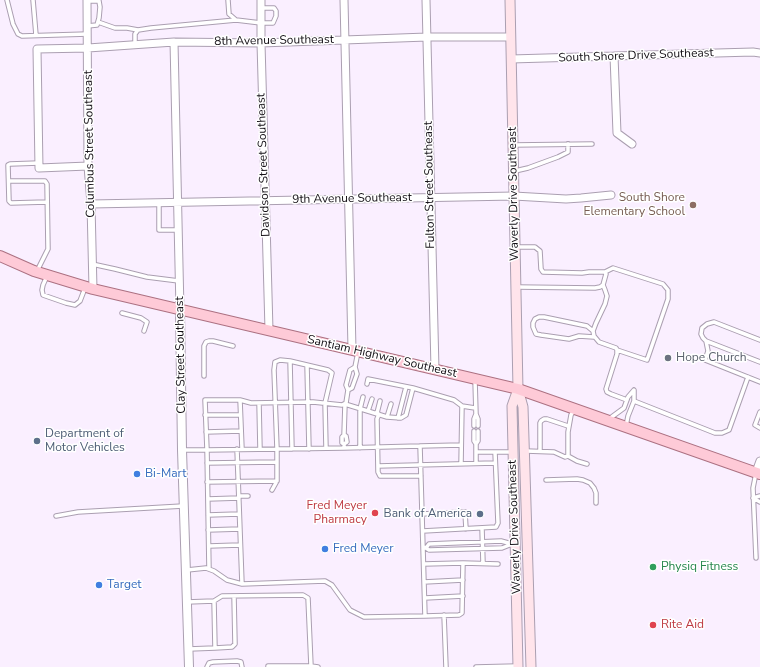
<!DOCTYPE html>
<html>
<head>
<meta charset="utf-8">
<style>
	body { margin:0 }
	canvas { display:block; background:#faefff }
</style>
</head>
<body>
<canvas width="760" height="667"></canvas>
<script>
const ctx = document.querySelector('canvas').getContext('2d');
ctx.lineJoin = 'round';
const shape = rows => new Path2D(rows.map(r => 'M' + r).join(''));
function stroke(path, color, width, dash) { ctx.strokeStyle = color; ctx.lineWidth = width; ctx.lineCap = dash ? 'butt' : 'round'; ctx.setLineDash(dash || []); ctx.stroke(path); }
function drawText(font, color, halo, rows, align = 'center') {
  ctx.font = font + ' "Nunito Sans",sans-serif'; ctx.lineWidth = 3; ctx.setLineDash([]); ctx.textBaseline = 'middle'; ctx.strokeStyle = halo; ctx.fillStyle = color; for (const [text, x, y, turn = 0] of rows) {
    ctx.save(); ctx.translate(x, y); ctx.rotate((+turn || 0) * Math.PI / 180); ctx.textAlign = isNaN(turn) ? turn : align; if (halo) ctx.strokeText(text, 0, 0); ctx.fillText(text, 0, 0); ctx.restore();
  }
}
const service = shape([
	[7,0,13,24,18,34,22,36,88,34],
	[33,0,36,35],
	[228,0,229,14,236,20,261,23,273,23,276,16,276,11,274,8,261,8],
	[87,1,99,1,100,7,99,18,97,25,87,26],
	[98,22,115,28,127,28,138,30],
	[135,45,135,34,138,30,151,28,236,20],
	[514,145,592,144],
	[39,163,10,164,8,165,9,201,11,203,47,202],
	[515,171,528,168,558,157,568,152,568,144],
	[9,181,45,181,47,184,48,249,37,271],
	[159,203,159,230,178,230],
	[515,247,535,247,540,251,541,269,543,272,582,273,589,272,605,272,606,274,603,285,600,287,595,288,517,287],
	[92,264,115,269,147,277,179,281],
	[605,272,613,268,663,284,668,290,668,299,647,360,617,350],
	[47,276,43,285,42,290,43,295,66,303,75,305,80,301,85,288],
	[603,285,605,290,607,296,605,304,596,323,593,331,594,336,599,342,616,348,617,350,617,354,606,389,607,392,611,394,627,400],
	[122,313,141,318,147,322,144,331],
	[593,331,587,326,544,317,539,317,535,319,533,323,533,327,536,334,541,335,569,339,579,336,594,337],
	[760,340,714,322,707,324,702,328,701,334,703,338,706,341,760,362],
	[706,341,708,351,705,360,760,382],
	[290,361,292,449],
	[307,365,309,449],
	[204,376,204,346,206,342,209,341,213,341,233,346],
	[367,384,368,379,413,388],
	[348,390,352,388,357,374,355,367,358,352],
	[240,400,242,449],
	[634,401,715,433,722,433,729,430,748,377],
	[259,403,260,449],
	[368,411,372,399],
	[760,412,755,425,760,428],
	[377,413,380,401],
	[379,414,377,419,378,472,380,476,421,476],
	[476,414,478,419,478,426],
	[205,415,240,415],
	[387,417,391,404],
	[398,418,406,387],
	[609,419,624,408,628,397,634,390,634,401,628,416,626,426],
	[474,426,474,419,476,414,475,380],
	[474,431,474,441,476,444,476,452],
	[206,432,241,431],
	[344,435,345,404,387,417,401,418,406,415,413,388,454,400,462,406,475,408],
	[476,444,478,441,478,431],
	[344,448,420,446],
	[360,448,360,409,363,397],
	[237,449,242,584],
	[182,450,207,450,205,400,240,400,251,403,313,402,342,405,346,403,348,390,346,385,350,370,355,367],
	[526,451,554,452,565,457,568,456,568,432,571,415,574,410],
	[540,451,540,423,541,421,544,419,547,419,568,426],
	[568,456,577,461,587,464],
	[207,463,277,462],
	[476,463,476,452,512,452],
	[461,464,462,406],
	[378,466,495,463],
	[756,473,753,488,756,558],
	[546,480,577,479,583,480,590,483,594,488,596,493,596,503],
	[207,482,277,481,277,449,274,370,275,362,280,360,290,361,328,370,332,373,325,403,326,448],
	[272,490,277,481],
	[239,496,248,496],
	[753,498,760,502],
	[753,498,760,496],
	[208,499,239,498],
	[422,514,465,512,466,529],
	[208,515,239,514],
	[56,516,78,512,183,506],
	[482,528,483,563],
	[208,530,240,529],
	[423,531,496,527,498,523,495,452],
	[209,546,240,545],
	[423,547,426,548,429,550,502,548,512,544,501,541,429,544,426,548],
	[424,564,463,563],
	[209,569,207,450,344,448,344,444,347,442,346,436,344,435,342,437,342,443,344,444],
	[187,570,206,568,214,571,227,580,242,584,325,581,332,585,350,610,364,617,425,616,420,446,461,445],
	[424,582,463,580],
	[425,598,463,596],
	[187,602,214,601,222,596,303,595,308,598,311,666,310,667],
	[444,615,446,667],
	[425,616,459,615,462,613,463,563,498,564],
	[215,648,232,647,235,644,234,596],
	[189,649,215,648,214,601],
	[207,667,209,663,213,662,237,661,241,662,242,667],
	[268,667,268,666,311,666,318,667],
	[476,667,517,666]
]);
const minor = shape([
	[87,0,88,166,91,204,93,289],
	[261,0,261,43,269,330],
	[344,0,352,349],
	[426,0,435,369],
	[174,42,180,310],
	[614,56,617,133,632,144],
	[511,59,717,53,753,52,760,53],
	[88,166,39,168,37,49,88,48,174,42,261,43,427,37,511,37],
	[91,204,514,196,566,199,581,198,611,195],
	[756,472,760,461]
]);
const tertiary = shape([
	[180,310,182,450,189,667]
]);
const secondary = shape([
	[510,0,518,389,523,407,531,667],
	[518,389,512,406,518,667]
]);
const primary = shape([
	[0,256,34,271,93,289,518,389,760,474]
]);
const markers = [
	[693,205,4,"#8d6e63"],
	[668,358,4,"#6b7280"],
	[37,441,4,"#5c6f8a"],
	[137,474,4,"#3f7fe0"],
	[375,513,4,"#e0444e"],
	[480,514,4,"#5c6f8a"],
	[325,549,4,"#3f7fe0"],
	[653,567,4,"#2e9e5b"],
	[99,585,4,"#3f7fe0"],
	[653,625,4,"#e0444e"]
];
const streetNames = [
	["8th Avenue Southeast",274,41,-1],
	["South Shore Drive Southeast",636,56,-2],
	["Columbus Street Southeast",90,144,-91],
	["Davidson Street Southeast",264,165,-92],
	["Fulton Street Southeast",430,185,-91],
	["Waverly Drive Southeast",514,194,-91],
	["9th Avenue Southeast",352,199,-1],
	["Clay Street Southeast",181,355,-91],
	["Santiam Highway Southeast",382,357,13],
	["Waverly Drive Southeast",515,527,-92]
];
const educationNames = [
	["South Shore",685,198],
	["Elementary School",685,212]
];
const worshipNames = [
	["Hope Church",676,358]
];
const serviceNames = [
	["Department of",45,434],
	["Motor Vehicles",45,448],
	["Bank of America",472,514,"right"]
];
const shopNames = [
	["Bi-Mart",145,474],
	["Fred Meyer",333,549],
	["Target",107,585]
];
const healthNames = [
	["Fred Meyer",367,506],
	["Pharmacy",367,520],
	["Rite Aid",661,625,"left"]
];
const leisureNames = [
	["Physiq Fitness",661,567]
];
stroke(service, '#ab9fb1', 5.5);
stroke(minor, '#ab9fb1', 9);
stroke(tertiary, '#ab9fb1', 10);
stroke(secondary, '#ab9fb1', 11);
stroke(primary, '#ac7182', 12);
stroke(service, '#fff', 3.5);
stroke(minor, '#fff', 7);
stroke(tertiary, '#fff', 8);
stroke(secondary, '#ffe4eb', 9);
stroke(primary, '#fecad7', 10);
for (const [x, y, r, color] of markers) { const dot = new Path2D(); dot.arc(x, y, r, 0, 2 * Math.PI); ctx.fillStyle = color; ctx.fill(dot); stroke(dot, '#fff', 1.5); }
drawText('12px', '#130f15', '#fff', streetNames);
drawText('12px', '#785e54', '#fff', educationNames, 'right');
drawText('12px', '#5b616d', '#fff', worshipNames, 'left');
drawText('12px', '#4e5e75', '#fff', serviceNames, 'left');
drawText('12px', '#366cbe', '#fff', shopNames, 'left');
drawText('12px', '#be3a42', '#fff', healthNames, 'right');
drawText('12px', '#27864d', '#fff', leisureNames, 'left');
</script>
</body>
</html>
